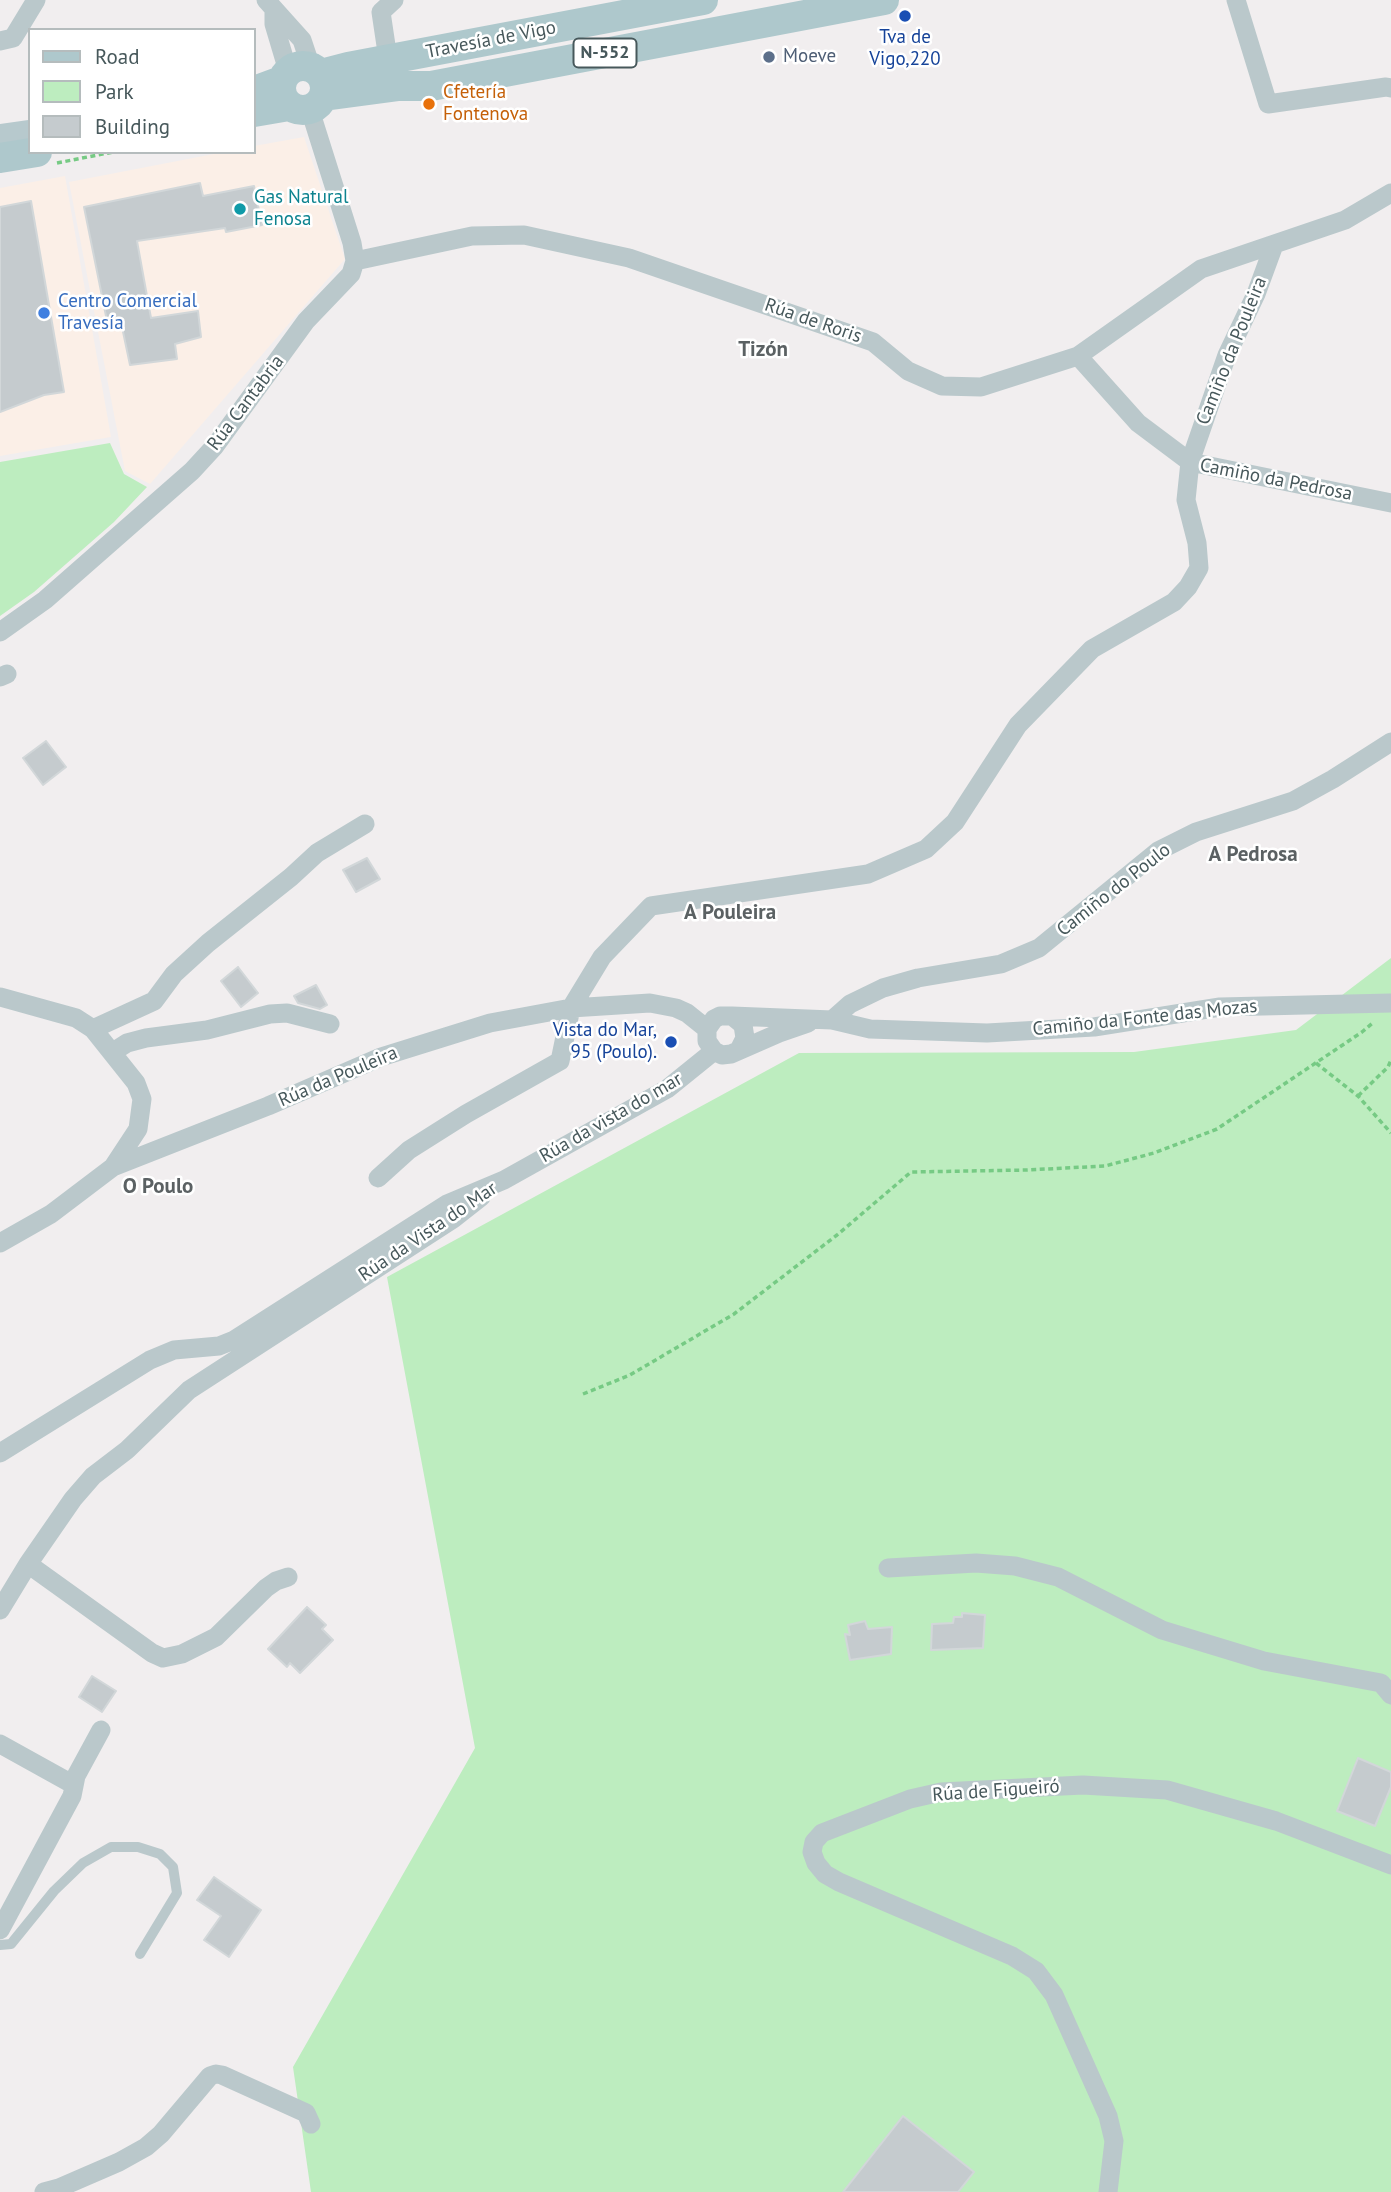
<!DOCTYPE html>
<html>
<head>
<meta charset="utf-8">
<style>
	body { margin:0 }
	#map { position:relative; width:1391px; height:2192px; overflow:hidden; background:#f1eeef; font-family:"PT Sans",sans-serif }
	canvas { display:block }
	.legend { position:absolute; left:28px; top:28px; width:228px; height:126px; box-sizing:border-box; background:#fff; border:2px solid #b5bcbd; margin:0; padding:9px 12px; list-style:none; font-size:21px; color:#47585b }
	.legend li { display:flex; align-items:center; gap:14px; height:35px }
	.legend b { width:35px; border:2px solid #b5bcbd }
</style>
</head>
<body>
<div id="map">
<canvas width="1391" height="2192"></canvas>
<ul class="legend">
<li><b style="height:9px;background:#aec8cc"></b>Road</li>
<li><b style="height:19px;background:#bdedbf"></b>Park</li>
<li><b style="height:19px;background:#c5cbce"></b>Building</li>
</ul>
</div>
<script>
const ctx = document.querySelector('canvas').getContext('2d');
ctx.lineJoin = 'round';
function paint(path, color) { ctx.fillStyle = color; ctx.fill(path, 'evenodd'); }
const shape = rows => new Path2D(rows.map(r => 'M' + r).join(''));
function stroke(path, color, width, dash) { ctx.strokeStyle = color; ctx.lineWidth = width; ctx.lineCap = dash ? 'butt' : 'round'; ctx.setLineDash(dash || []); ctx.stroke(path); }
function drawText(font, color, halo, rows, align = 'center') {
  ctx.font = font + ' "PT Sans",sans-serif'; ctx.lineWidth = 5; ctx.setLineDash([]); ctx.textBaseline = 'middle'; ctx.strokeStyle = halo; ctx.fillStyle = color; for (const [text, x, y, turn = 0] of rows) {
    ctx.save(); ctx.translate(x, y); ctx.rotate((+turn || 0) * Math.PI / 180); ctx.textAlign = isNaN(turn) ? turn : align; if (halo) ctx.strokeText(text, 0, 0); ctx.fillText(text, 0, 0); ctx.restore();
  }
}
const commercial = shape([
	[304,137,345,259,150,484,125,471,69,182,224,152,254,152,254,146],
	[65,176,111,437,0,456,0,188]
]);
const green = shape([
	[110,443,124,474,147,487,114,522,34,592,0,616,0,462],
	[1391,958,1391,2192,311,2192,293,2067,475,1748,387,1277,799,1053,1134,1052,1296,1030]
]);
const building = shape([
	[200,183,203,196,254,186,262,225,226,232,225,228,137,241,151,318,198,311,201,337,175,344,177,359,130,365,122,327,108,326,84,207,200,183],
	[31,201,64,392,44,395,0,412,0,207,31,201],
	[46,741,66,767,43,785,23,758,46,741],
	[367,858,380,879,356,892,343,870,367,858],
	[238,967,258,993,241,1007,221,981,238,967],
	[316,985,327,1005,320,1009,298,1003,294,996,316,985],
	[307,1607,326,1625,322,1629,333,1640,300,1673,290,1663,287,1667,268,1649,307,1607],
	[962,1613,985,1615,983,1648,931,1650,932,1624,953,1623,954,1617,962,1617,962,1613],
	[865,1621,868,1629,892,1627,891,1654,850,1660,845,1634,850,1635,848,1625,865,1621],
	[92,1676,116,1691,102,1712,79,1697,92,1676],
	[1358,1758,1391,1772,1391,1787,1375,1826,1337,1811,1358,1758],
	[214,1877,261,1910,229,1957,204,1940,221,1916,197,1900,214,1877],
	[903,2116,974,2172,958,2192,843,2192,903,2116]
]);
const path = shape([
	[57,163,113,152],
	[1316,1063,1358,1096,1391,1133],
	[1358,1096,1388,1067,1391,1060],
	[583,1394,630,1375,734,1314,837,1235,911,1172,1027,1170,1105,1166,1154,1153,1217,1129,1362,1032,1374,1022]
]);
const service = shape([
	[0,1945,11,1944,54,1891,83,1863,111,1847,138,1847,160,1854,173,1867,177,1893,140,1954]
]);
const minor = shape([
	[266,0,302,40,311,67],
	[1236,0,1268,104,1386,87,1391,88],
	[274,11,274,24,288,71],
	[0,41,13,38,36,0],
	[388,59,381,12,394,0],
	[355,261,472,236,524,235,629,258,873,342,908,371,942,386,981,387,1078,356,1201,269,1345,220,1391,193],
	[1078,356,1138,423,1190,462,1391,503],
	[0,632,45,600,192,471,215,446,306,321,351,274,355,261,352,243,310,110],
	[0,677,7,674],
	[0,997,76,1018,93,1029,136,1083,142,1099,138,1129,113,1167,51,1214,0,1243],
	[732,1016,832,1020,870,1029,987,1033,1094,1027,1220,1007,1391,1003],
	[832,1020,850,1004,883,988,918,978,1001,964,1039,948,1158,851,1196,832,1293,801,1333,779,1391,742],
	[93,1029,154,1001,174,974,208,943,291,877,317,853,365,824],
	[739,1050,745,1038,743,1025,732,1016,720,1016,714,1019,707,1029,707,1041,714,1051,722,1055,731,1054,779,1033,808,1023],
	[113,1052,127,1043,146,1038,207,1030,270,1014,287,1013,330,1024],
	[113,1167,268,1106,381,1057,490,1023,571,1008,650,1003,676,1008,687,1013,707,1029],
	[378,1178,409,1150,466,1114,560,1061,571,1008,602,957,651,906,868,874,926,849,955,822,1018,725,1092,649,1174,602,1188,587,1199,568,1197,543,1186,500,1190,462,1227,355,1256,294,1274,245],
	[0,1453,150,1360,174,1350,219,1346,234,1340,447,1204,504,1180,667,1089,714,1051],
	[28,1564,152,1653,163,1658,182,1654,216,1637,266,1588,276,1581,288,1577],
	[888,1568,976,1563,1015,1566,1058,1577,1162,1630,1264,1661,1381,1683,1391,1695],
	[0,1610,28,1564,73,1499,93,1476,127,1450,189,1390,453,1219,481,1197],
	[0,1744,74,1785],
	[0,1930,72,1796,76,1776,101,1730],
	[44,2192,59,2188,119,2162,146,2147,161,2134,210,2076,216,2074,222,2075,306,2113,311,2124],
	[1108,2192,1114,2141,1108,2116,1054,1995,1036,1971,1012,1956,839,1882,825,1874,816,1863,812,1852,814,1842,822,1833,910,1799,941,1792,1083,1785,1167,1790,1276,1821,1391,1865]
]);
const secondary = shape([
	[0,137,30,133]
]);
const primary = shape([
	'281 88a22 22 0 1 1 44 0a22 22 0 1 1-44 0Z',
	[321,74,348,67,703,0],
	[254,91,281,81],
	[324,96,399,86,431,86,884,0],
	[254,112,289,106],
	[0,158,37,152]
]);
const markers = [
	[905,16,7,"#1a4fb4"],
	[769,57,7,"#5c6f8a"],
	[429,104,7,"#e8710a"],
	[240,209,7,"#0f9aa8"],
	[44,313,7,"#3f7fe0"],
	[671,1042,7,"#1a4fb4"]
];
const shields = [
	[605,53,63]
];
const shieldNames = [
	["N-552",605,53]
];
const transitNames = [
	["Tva de",905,38],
	["Vigo,220",905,60],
	["Vista do Mar,",657,1031,"right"],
	["95 (Poulo).",657,1053,"right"]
];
const streetNames = [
	["Travesía de Vigo",491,40,-11],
	["Rúa de Roris",813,321,19],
	["Camiño da Pouleira",1232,351,-68],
	["Rúa Cantabria",246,403,-53],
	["Camiño da Pedrosa",1276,480,11],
	["Camiño do Poulo",1114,890,-38],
	["Camiño da Fonte das Mozas",1145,1018,-6],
	["Rúa da Pouleira",338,1077,-23],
	["Rúa da vista do mar",611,1118,-30],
	["Rúa da Vista do Mar",428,1232,-34],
	["Rúa de Figueiró",996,1791,-4]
];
const serviceNames = [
	["Moeve",783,57]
];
const foodNames = [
	["Cfetería",443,93],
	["Fontenova",443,115]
];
const cultureNames = [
	["Gas Natural",254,198],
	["Fenosa",254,220]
];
const shopNames = [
	["Centro Comercial",58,302],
	["Travesía",58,324]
];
const neighbourhoodNames = [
	["Tizón",763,350],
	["A Pedrosa",1253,855],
	["A Pouleira",730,913],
	["O Poulo",158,1187]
];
paint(commercial, '#fbefe7');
paint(green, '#bdedbf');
paint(building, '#c5cbce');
stroke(building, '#d2d7d9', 2);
stroke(path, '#76ca84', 3.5, [5, 3.5]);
stroke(service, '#bac8cb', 10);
stroke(minor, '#bac8cb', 19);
stroke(secondary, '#b7c9cd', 26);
stroke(primary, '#aec8cc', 30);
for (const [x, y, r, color] of markers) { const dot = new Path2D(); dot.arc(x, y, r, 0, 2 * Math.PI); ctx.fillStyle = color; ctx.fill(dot); stroke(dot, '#fff', 2.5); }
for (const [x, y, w] of shields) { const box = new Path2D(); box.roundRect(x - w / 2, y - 14.5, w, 29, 5); ctx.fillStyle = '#fff'; ctx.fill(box); stroke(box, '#47585b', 2); }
drawText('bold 18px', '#47585b', null, shieldNames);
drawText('19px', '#164399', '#fff', transitNames);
drawText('19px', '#47585b', '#fff', streetNames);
drawText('19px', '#4e5e75', '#fff', serviceNames, 'left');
drawText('19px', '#c56008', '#fff', foodNames, 'left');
drawText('19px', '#0d838f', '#fff', cultureNames, 'left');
drawText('19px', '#366cbe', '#fff', shopNames, 'left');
drawText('bold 21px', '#5b6163', '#fff', neighbourhoodNames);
</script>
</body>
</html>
